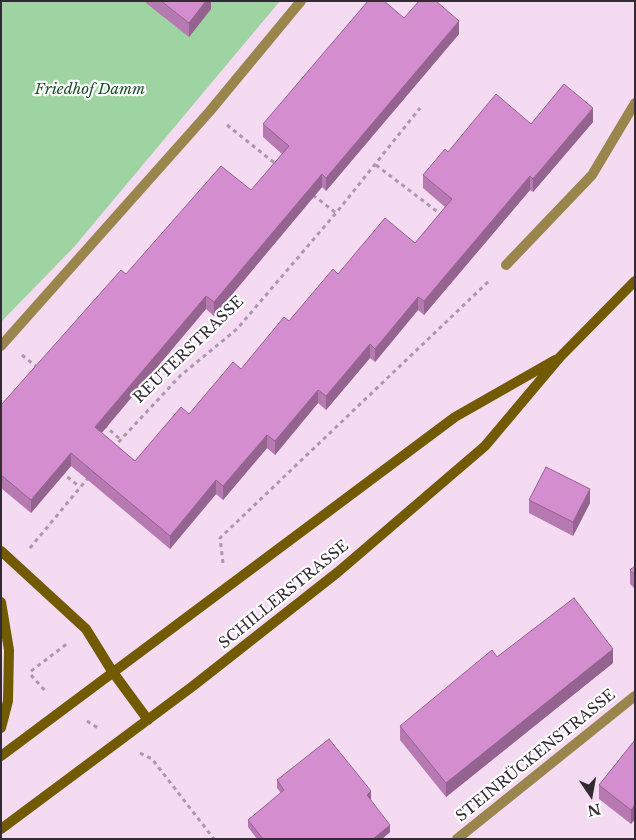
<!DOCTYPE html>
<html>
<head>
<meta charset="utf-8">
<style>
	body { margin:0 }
	#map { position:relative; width:636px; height:840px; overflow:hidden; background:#f4dbf1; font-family:"Libre Baskerville",serif }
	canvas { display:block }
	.frame { position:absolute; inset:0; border:2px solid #342a33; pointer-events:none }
	.north { position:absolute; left:566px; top:770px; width:50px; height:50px; -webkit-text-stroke:4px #fff; paint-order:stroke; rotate:168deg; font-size:14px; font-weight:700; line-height:20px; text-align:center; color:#342a33 }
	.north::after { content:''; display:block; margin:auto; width:18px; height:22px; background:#342a33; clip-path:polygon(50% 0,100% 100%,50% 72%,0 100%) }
</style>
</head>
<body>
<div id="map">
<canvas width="636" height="840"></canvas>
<div class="frame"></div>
<div class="north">N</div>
</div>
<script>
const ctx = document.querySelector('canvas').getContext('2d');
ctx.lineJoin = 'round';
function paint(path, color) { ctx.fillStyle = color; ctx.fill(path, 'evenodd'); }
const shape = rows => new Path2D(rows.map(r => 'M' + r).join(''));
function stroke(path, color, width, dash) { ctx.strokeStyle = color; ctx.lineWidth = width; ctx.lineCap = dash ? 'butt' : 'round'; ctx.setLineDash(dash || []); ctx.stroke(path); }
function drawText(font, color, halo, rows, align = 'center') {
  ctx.font = font + ' "Libre Baskerville",serif'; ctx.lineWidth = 4.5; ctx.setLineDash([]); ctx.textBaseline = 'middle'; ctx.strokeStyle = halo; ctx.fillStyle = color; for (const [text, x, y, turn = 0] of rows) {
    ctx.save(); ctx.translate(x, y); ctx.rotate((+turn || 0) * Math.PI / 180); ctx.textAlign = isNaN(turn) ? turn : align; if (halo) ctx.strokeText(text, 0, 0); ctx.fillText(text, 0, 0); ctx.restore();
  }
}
const green = shape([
	[1,1,280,1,74,247,1,322]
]);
const path = shape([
	[227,125,277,165],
	[376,165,443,216],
	[313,195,336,213],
	[22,355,38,368],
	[104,425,120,439],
	[113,448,180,376,237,329,336,213,420,108],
	[61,472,80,487],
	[30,548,88,478],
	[223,563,220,538,490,280],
	[31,671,68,643],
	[31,675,47,693],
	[87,721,98,728],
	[140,753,152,759,214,839]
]);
const lane = shape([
	[1,346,210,111,301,1]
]);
const street = shape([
	[506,265,592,175,635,103],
	[457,839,635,696]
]);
const secondary = shape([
	[1,551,86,629,112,671,148,720],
	[1,602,9,650,8,701,1,728],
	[1,756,455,417,555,360],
	[1,829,193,686,338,572,485,446,560,357,635,281]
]);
const wall = shape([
	[146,1,211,1,211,9,189,37,146,3],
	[404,18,459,34,326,191,322,187,214,316,206,309,101,433,135,461,241,369,338,274,415,243,445,207,423,188,423,175,448,152,531,124,593,122,533,192,530,190,424,315,418,310,375,362,370,358,326,410,318,403,275,455,267,448,223,500,216,494,170,549,71,466,31,513,1,488,1,405,126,274,251,190,282,154,263,137,263,124],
	[529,500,590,503,573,536,529,513],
	[635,566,635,589,630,584,630,570],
	[497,657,613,663,446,797,400,740,400,726],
	[635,740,635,819,631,824,599,799,599,785],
	[277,780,371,799,370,800,390,832,382,839,257,839,248,827,248,820,281,793,277,788]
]);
const shadedWall = shape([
	[206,1,211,1,211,9,189,37,189,23],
	[459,21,459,34,326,191,326,178],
	[593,108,593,122,533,192,533,179],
	[322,174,322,187,214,316,214,302],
	[530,176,530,190,424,315,424,301],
	[206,296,206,309,95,441,95,427],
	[418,297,418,310,375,362,375,349],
	[370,344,370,358,326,410,326,396],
	[318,390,318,403,275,455,275,441],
	[267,435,267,448,223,500,223,486],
	[71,453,71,466,31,513,31,500],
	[216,480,216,494,170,549,170,536],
	[590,489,590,503,573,536,573,522],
	[613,649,613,663,446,797,446,783],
	[371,791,371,799,367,803,367,795],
	[635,805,635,819,631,824,631,810],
	[390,825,390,832,382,839,373,839]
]);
const building = shape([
	[161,1,206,1,189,23,161,1],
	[368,1,384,1,404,18,419,1,436,1,459,21,326,178,322,174,214,302,206,296,95,427,135,461,181,407,189,414,233,362,241,369,284,317,289,321,333,269,338,274,385,218,415,243,452,199,423,175,445,149,448,152,496,94,531,124,564,84,593,108,533,179,530,176,424,301,418,297,375,349,370,344,326,396,318,390,275,441,267,435,223,486,216,480,170,536,71,453,31,500,1,475,1,405,121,270,126,274,221,166,251,190,289,146,263,124,368,1],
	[546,467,590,489,573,522,529,500,546,467],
	[635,566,635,575,630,570,635,566],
	[574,598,613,649,446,783,400,726,492,650,497,657,574,598],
	[329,739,371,791,367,795,390,825,373,839,263,839,248,820,284,790,277,780,329,739],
	[635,740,635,805,631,810,599,785,635,740]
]);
const parkNames = [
	["Friedhof Damm",90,90]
];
const streetNames = [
	["REUTERSTRASSE",189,350,-44],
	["SCHILLERSTRASSE",284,595,-39],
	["STEINRÜCKENSTRASSE",536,756,-39]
];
paint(green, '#9ed3a2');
stroke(path, '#ac99aa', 3, [4, 4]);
stroke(lane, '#9a864c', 10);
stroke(street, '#9a864c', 10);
stroke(secondary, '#715a00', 10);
paint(wall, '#b679b1');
paint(shadedWall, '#946390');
paint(building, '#d48dce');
stroke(building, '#946390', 1);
drawText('italic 15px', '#1c5024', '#fff', parkNames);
drawText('15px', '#342a33', '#fff', streetNames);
</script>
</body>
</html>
